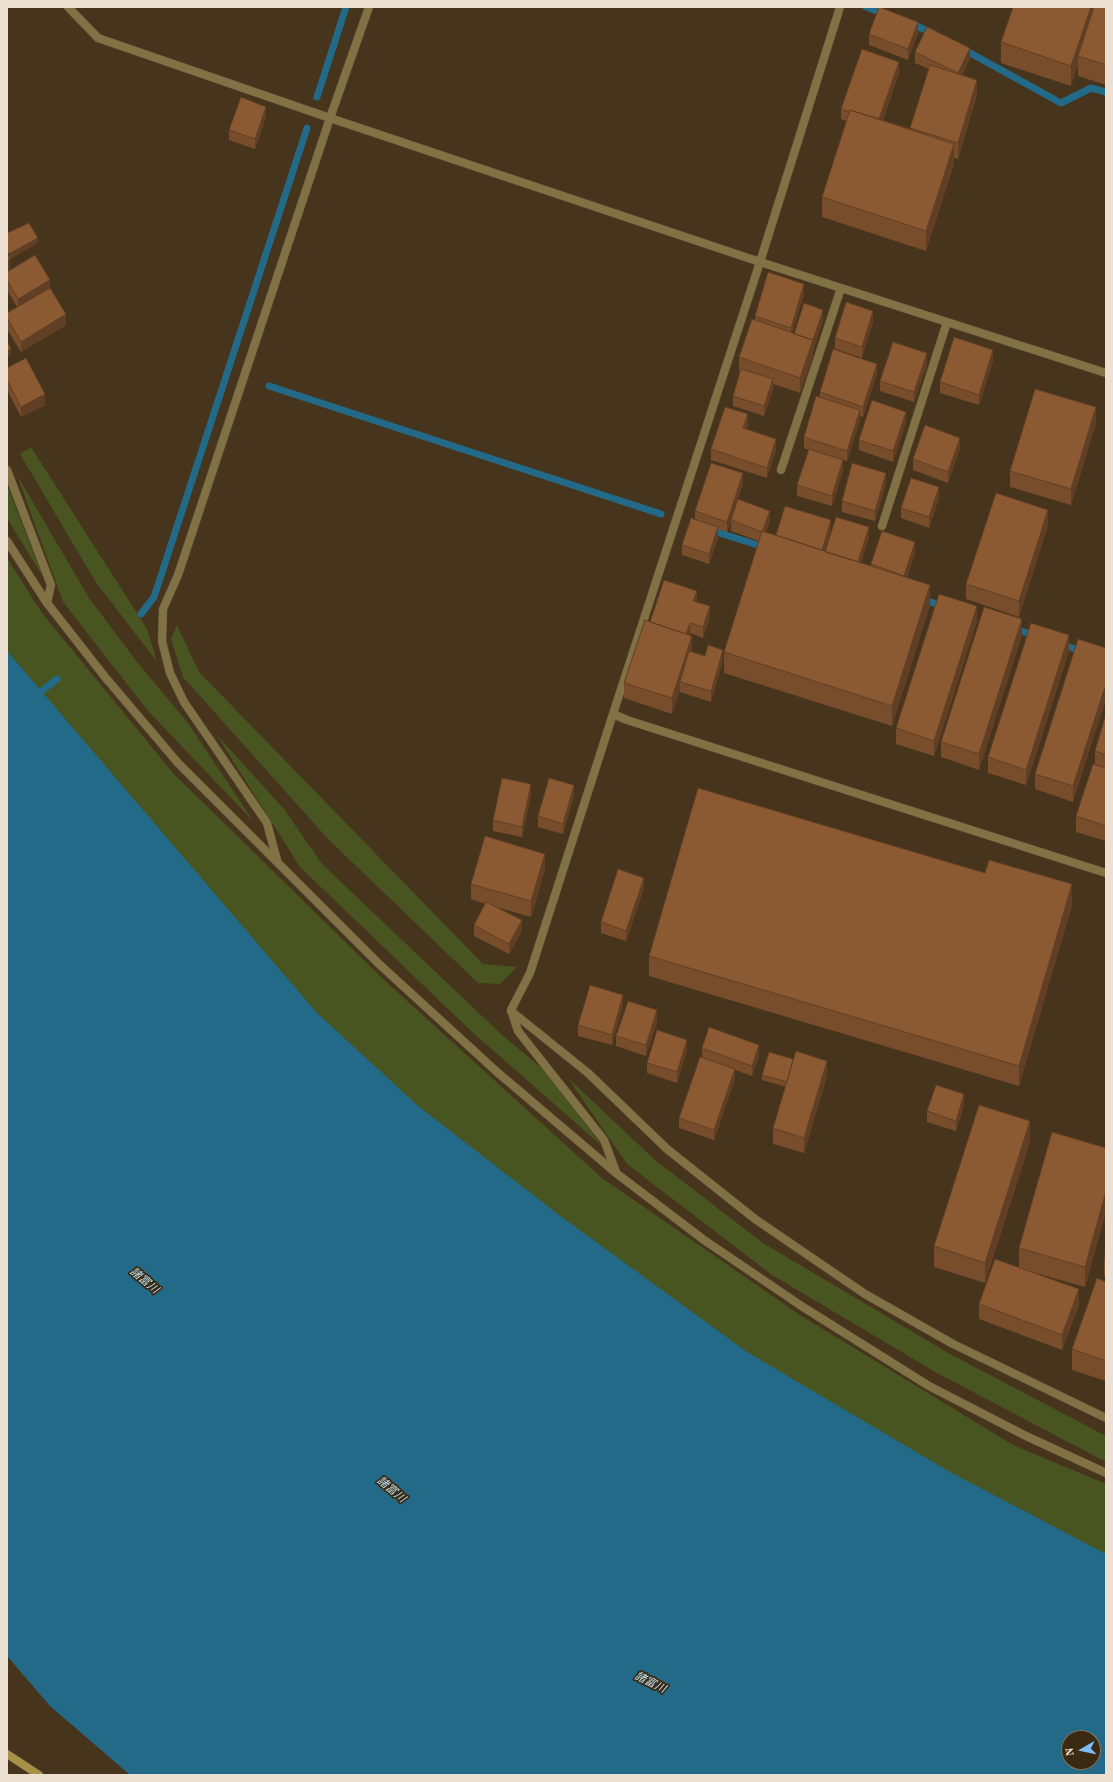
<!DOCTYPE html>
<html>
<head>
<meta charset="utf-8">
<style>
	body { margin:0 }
	#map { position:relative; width:1113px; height:1782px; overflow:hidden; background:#46341c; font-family:"Source Serif 4",serif }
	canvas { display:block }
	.frame { position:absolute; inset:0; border:8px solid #ebe0d2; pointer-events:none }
	.north { position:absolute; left:1061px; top:1730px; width:40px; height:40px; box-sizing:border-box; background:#3b2a12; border:1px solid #81735f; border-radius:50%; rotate:261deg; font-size:11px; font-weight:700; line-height:16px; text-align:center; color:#ebe0d2 }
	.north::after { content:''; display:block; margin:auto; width:14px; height:18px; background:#7dbef9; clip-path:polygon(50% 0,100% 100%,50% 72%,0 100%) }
</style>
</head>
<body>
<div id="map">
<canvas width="1113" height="1782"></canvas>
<div class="frame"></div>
<div class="north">N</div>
</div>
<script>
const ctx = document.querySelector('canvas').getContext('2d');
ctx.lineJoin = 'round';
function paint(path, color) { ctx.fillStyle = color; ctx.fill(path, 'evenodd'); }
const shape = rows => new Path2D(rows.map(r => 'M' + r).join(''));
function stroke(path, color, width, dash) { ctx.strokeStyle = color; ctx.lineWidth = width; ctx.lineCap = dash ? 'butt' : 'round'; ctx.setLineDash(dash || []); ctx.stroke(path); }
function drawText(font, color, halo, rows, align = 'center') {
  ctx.font = font + ' "Source Serif 4","Noto Sans JP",serif'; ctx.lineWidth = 3.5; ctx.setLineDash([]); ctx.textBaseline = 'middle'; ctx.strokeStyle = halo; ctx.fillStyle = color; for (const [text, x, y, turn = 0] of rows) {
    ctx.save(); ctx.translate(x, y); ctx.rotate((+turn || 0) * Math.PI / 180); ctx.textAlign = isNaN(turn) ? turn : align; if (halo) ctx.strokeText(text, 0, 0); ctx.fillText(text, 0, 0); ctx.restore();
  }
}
const green = shape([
	[31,447,147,629,157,662,95,581,20,454],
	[17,475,89,598,137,662,188,723,254,822,148,711,63,602],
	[7,485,43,577,7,518],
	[7,558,42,613,173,773,384,980,602,1178,800,1315,1013,1445,1106,1484,1106,1596,480,1215,7,688],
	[177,625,199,672,483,964,517,967,500,984,478,983,328,839,183,677,171,639],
	[216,734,284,809,322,864,502,1035,544,1070,602,1146,471,1031,300,867],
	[568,1078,655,1160,763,1243,950,1354,1106,1436,1106,1462,937,1373,772,1275,627,1164]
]);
const water = shape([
	[7,651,316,1012,418,1106,559,1215,747,1352,950,1472,1106,1554,1106,1775,130,1775,50,1706,7,1656],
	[1069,1738,1093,1738,1093,1762,1069,1762]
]);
const stream = shape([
	[866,7,886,14],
	[909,23,935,34],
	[963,49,1061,103,1091,88,1106,92],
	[317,97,346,7],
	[269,386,661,514],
	[710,530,767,548],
	[921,599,943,606],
	[141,614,154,597,307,128],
	[1014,629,1037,636],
	[1060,644,1084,652],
	[35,696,57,679]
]);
const minor = shape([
	[68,7,98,38,330,118,760,262,1106,373],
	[7,470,51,585,47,603],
	[781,470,841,288],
	[882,526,947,322],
	[7,541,47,603,105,677,178,763,379,964,497,1072,616,1173,704,1240,803,1307,929,1386,1026,1436,1106,1473],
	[613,714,627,720,1106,873],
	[277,860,267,823,184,702,170,673,162,641,163,609,178,575,330,118,369,7],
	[511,1011,588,1073,667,1149,755,1219,865,1294,953,1344,1106,1418],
	[616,1172,604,1140,518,1031,511,1010,530,973,613,714,760,262,840,7]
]);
const secondary = shape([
	[7,1754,39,1775]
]);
const wall = shape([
	[1106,7,1106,85,1078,76,1078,65,1071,86,1001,63,1001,42],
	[918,33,908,60,869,45,869,34],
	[915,52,970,58,962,75,977,95,958,159,954,158,954,164,926,251,822,217,822,197,846,121,841,119,841,109,899,73,883,120,910,129,929,69,915,63],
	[266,117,255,149,229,140,229,130],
	[7,272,50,288,66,325,21,352,7,329,7,313,17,307,7,290],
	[804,294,792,333,794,334,823,320,813,351,813,356,800,393,773,384,773,390,764,416,733,406,733,396,740,373,739,373,739,357,755,320,755,316],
	[873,322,862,358,835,349,835,338],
	[993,361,979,405,940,393,940,382],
	[927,364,914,402,880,391,880,381],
	[7,368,45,405,21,417,7,390],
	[877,374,863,417,860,416,860,420,847,461,843,460,843,471,832,506,797,496,797,485,809,450,804,448,804,437,820,397,820,392],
	[906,422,893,462,859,450,859,440],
	[1096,423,1071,505,1010,487,1010,471],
	[748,425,747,429,776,450,767,478,711,460,711,449],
	[960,448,948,483,913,470,913,459],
	[886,483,875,521,842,512,842,501],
	[743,484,733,513,770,521,766,533,776,536,831,530,825,551,825,552,869,537,861,563,871,566,871,564,915,553,907,578,930,605,892,726,724,673,724,652,759,541,731,531,731,521,727,532,718,529,718,538,709,564,682,555,682,545,695,520,695,511],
	[939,498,929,528,901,518,901,508],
	[1048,525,1019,617,966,599,966,584],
	[697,601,696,602,710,617,703,638,690,633,689,635,692,652,723,660,711,702,680,692,680,689,672,714,624,698,624,683,650,622],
	[977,621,934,756,896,744,896,728],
	[1022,635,979,770,941,757,941,742],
	[1106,648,1073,802,1035,789,1035,774],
	[1069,651,1026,785,988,773,988,757],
	[1106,714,1106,841,1076,832,1076,816,1095,764,1095,751],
	[531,795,522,837,493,831,493,820],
	[574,795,563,834,538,827,538,816],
	[545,869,531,917,496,907,522,931,509,954,474,936,474,925,485,904,471,899,471,884],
	[644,888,626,941,601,933,601,922],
	[1072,905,1019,1086,649,976,649,956],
	[623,1005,612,1045,578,1036,578,1025],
	[657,1021,646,1056,616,1046,616,1036],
	[702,1048,759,1056,752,1076,735,1070,735,1079,714,1140,679,1128,679,1118,702,1057],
	[687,1050,677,1083,647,1073,647,1063],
	[793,1059,827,1076,804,1153,773,1144,773,1128,786,1087,762,1080,762,1075],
	[964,1105,956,1131,927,1122,927,1111],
	[1030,1142,985,1283,934,1267,934,1246],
	[1106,1148,1106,1211,1085,1287,1032,1272,1079,1305,1062,1350,979,1319,979,1304,1019,1268,1019,1248],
	[1106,1252,1106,1275,1104,1275,1104,1259],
	[1106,1282,1106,1381,1072,1370,1072,1349]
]);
const shadedWall = shape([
	[1091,7,1098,7,1078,56,1078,65,1071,86,1071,66],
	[918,22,918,33,908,60,908,49],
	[970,48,970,58,958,84,958,73],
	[899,62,899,73,878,133,878,122],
	[977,80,977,95,958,159,958,143],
	[266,107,266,117,255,149,255,139],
	[954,144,954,164,926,251,926,231],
	[38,238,38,243,9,260,9,254],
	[10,259,10,270,7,272,7,261],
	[50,280,50,291,18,310,18,299],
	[804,284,804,294,791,338,791,328],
	[823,310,823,320,813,351,813,340],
	[873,311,873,322,862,358,862,347],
	[66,314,66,325,21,352,21,342],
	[813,340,813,356,800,393,800,378],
	[11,349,11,354,7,357,7,351],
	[993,350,993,361,979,405,979,395],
	[927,353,927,364,914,402,914,392],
	[877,364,877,374,863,417,863,407],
	[773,379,773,390,764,416,764,406],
	[45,394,45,405,21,417,21,407],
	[1096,407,1096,423,1071,505,1071,489],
	[860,410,860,420,847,461,847,451],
	[906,412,906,422,893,462,893,451],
	[748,414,748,425,743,439,743,428],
	[960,438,960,448,948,483,948,472],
	[776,439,776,450,767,478,767,468],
	[843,460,843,471,832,506,832,496],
	[743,473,743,484,727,532,727,522],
	[886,473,886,483,875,521,875,511],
	[939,487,939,498,929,528,929,517],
	[1048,510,1048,525,1019,617,1019,601],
	[770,511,770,521,763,543,763,532],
	[831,520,831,530,822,561,822,550],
	[718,527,718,538,709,564,709,554],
	[869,527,869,537,858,573,858,562],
	[915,542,915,553,904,586,904,576],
	[930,585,930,605,892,726,892,706],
	[697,591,697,601,693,612,693,601],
	[710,606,710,617,703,638,703,627],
	[977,606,977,621,934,756,934,741],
	[1022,619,1022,635,979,770,979,754],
	[690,623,690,633,686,644,686,634],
	[1069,635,1069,651,1026,785,1026,770],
	[692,636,692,652,680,682,680,689,672,714,672,698],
	[723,650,723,660,711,702,711,691],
	[1106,684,1106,700,1073,802,1073,786],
	[531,784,531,795,522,837,522,827],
	[574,785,574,795,563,834,563,824],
	[545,854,545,869,531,917,531,901],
	[644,878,644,888,626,941,626,931],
	[1072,884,1072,905,1019,1086,1019,1066],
	[522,920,522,931,509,954,509,944],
	[623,995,623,1005,612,1045,612,1035],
	[657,1010,657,1021,646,1056,646,1045],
	[687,1040,687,1050,677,1083,677,1072],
	[759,1045,759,1056,752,1076,752,1066],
	[827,1061,827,1076,804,1153,804,1138],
	[735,1069,735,1079,714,1140,714,1130],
	[964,1094,964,1105,956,1131,956,1121],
	[1030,1121,1030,1142,985,1283,985,1263],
	[1106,1191,1106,1211,1085,1287,1085,1267],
	[1079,1289,1079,1305,1062,1350,1062,1335]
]);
const building = shape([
	[879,7,918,22,908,49,869,34,879,7],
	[1013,7,1091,7,1071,66,1001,42,1013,7],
	[1094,7,1106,7,1106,65,1078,56,1094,7],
	[927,27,970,48,958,73,915,52,927,27],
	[862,49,899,62,879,119,850,110,849,112,841,109,862,49],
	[930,65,977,80,958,143,910,128,930,65],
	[241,97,266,107,255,139,229,130,241,97],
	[850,110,954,144,926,231,822,197,850,110],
	[29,223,38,238,9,254,7,251,7,233,29,223],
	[7,253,10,259,7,261,7,253],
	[35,255,50,280,18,299,7,280,7,272,35,255],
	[768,272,804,284,791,328,755,316,768,272],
	[50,288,66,314,21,342,7,318,7,313,50,288],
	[846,302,873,311,862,347,835,338,846,302],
	[804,303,823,310,813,340,794,334,804,303],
	[752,319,813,340,800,378,739,357,752,319],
	[954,337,993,350,979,395,940,382,954,337],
	[7,341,11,349,7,351,7,341],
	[893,342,927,353,914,392,880,381,893,342],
	[833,349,877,364,863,407,820,392,833,349],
	[26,358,45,394,21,407,7,380,7,368,26,358],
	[741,369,773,379,764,406,733,396,741,369],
	[1035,389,1096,407,1071,489,1010,471,1035,389],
	[816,396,860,410,847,451,804,437,816,396],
	[872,400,906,412,893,451,859,440,872,400],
	[725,407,748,414,743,428,776,439,767,468,711,449,725,407],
	[925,425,960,438,948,472,913,459,925,425],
	[809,449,843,460,832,496,797,485,809,449],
	[711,463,743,473,727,522,695,511,711,463],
	[852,463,886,473,875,511,842,501,852,463],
	[911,478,939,487,929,517,901,508,911,478],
	[996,493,1048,510,1019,601,966,584,996,493],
	[738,499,770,511,762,532,731,520,738,499],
	[785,506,831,520,822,550,776,535,785,506],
	[836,517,869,527,858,562,825,552,836,517],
	[691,518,718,527,709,554,682,545,691,518],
	[762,531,930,585,892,706,724,652,762,531],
	[882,531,915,542,904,576,871,564,882,531],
	[664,580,697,591,693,601,710,606,703,627,690,623,686,634,650,622,664,580],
	[939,594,977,606,934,741,896,728,939,594],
	[984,607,1022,619,979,754,941,742,984,607],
	[645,620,692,636,672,698,624,683,645,620],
	[1031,623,1069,635,1026,770,988,757,1031,623],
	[1078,639,1106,648,1106,684,1073,786,1035,774,1078,639],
	[708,645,723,650,711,691,680,682,689,651,705,656,708,645],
	[1106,714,1106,755,1095,751,1106,714],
	[1093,764,1106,768,1106,826,1076,816,1093,764],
	[502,778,531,784,522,827,493,820,502,778],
	[549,778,574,785,563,824,538,816,549,778],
	[698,788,985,873,989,860,1072,884,1019,1066,649,956,698,788],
	[485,836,545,854,531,901,471,884,485,836],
	[618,869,644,878,626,931,601,922,618,869],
	[486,902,522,920,509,944,474,925,486,902],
	[590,985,623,995,612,1035,578,1025,590,985],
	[628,1001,657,1010,646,1045,616,1036,628,1001],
	[709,1027,759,1045,752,1066,702,1048,709,1027],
	[657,1030,687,1040,677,1072,647,1063,657,1030],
	[796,1051,827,1061,804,1138,773,1128,796,1051],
	[769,1052,793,1059,787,1082,762,1075,769,1052],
	[700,1057,735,1069,714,1130,679,1118,700,1057],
	[936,1085,964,1094,956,1121,927,1111,936,1085],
	[979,1105,1030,1121,985,1263,934,1246,979,1105],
	[1052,1132,1106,1148,1106,1191,1085,1267,1019,1248,1052,1132],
	[1106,1252,1106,1260,1104,1259,1106,1252],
	[995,1259,1079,1289,1062,1335,979,1304,995,1259],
	[1097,1278,1106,1282,1106,1361,1072,1349,1097,1278]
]);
const waterNames = [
	["諸富川",144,1281,40],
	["諸富川",391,1490,40],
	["諸富川",650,1683,26]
];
paint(green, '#485521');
paint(water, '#226a88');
stroke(stream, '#226a88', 7);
stroke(minor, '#605039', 9);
stroke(secondary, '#605039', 9);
stroke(minor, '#807245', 8);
stroke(secondary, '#a89248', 8);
paint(wall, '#784d2c');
paint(shadedWall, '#613f24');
paint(building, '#8b5a33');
stroke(building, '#613f24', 1);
drawText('italic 11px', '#bee2f5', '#3b2a12', waterNames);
</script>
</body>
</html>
